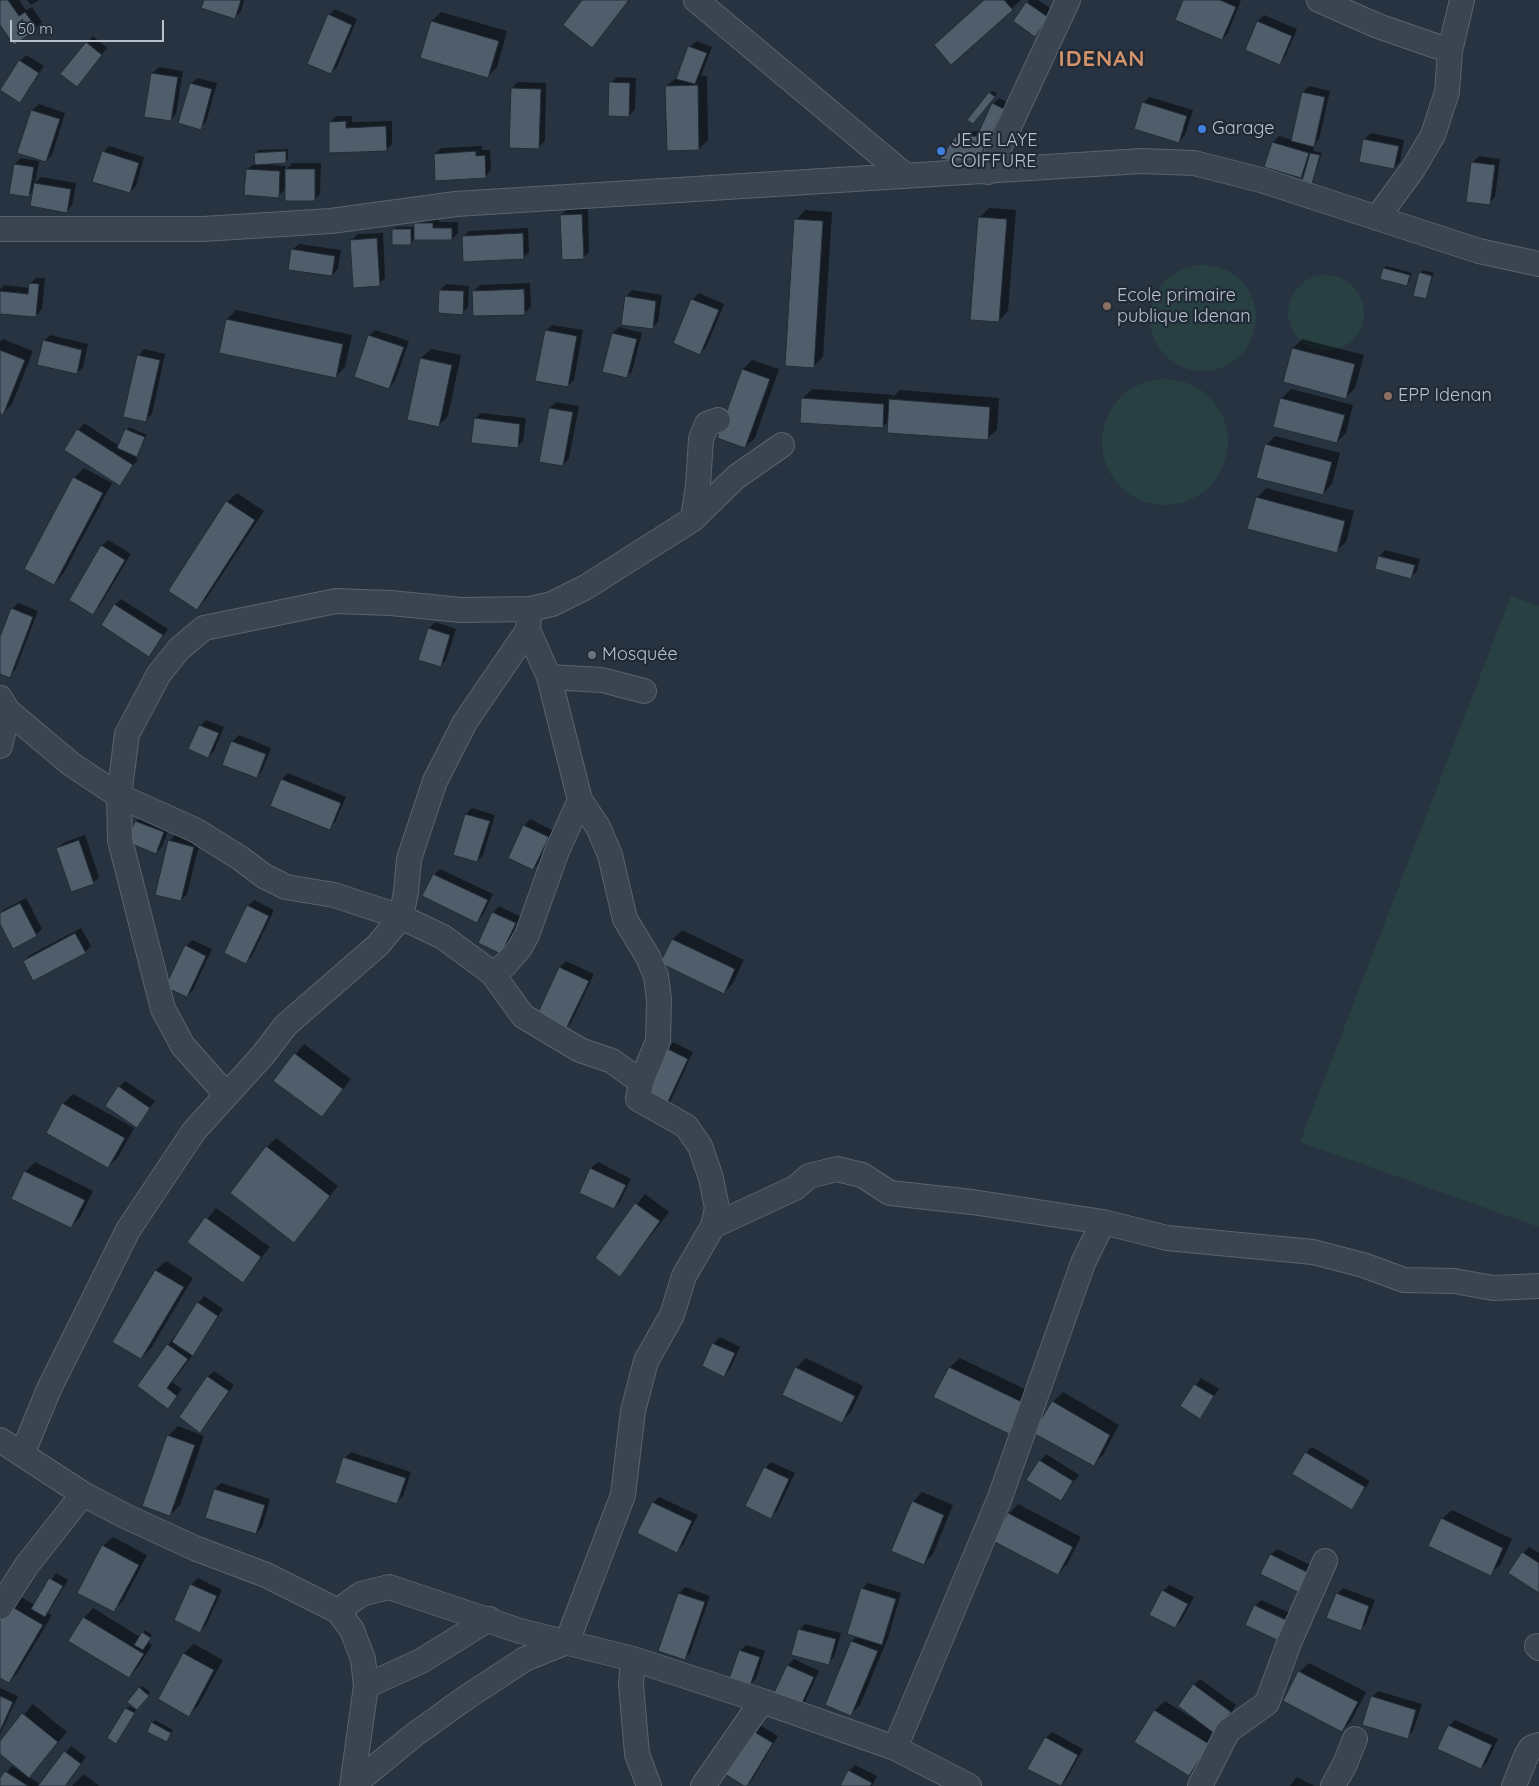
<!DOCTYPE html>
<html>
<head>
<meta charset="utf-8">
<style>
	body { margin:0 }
	#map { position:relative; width:1539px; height:1786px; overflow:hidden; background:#273341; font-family:Quicksand,sans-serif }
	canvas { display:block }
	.scale { position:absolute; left:10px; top:20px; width:154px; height:22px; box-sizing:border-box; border:2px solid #b8c0cb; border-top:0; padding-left:6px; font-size:15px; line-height:18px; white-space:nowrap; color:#b8c0cb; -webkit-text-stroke:4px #202a36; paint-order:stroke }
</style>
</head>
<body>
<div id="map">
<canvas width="1539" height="1786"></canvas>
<div class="scale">50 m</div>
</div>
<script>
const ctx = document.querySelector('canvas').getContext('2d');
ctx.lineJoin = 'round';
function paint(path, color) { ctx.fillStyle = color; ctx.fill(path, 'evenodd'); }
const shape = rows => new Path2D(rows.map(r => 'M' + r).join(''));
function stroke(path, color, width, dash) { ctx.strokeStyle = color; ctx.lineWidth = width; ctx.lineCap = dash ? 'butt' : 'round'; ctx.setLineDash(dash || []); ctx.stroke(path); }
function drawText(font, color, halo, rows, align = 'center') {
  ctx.font = font + ' Quicksand,sans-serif'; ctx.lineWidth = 4.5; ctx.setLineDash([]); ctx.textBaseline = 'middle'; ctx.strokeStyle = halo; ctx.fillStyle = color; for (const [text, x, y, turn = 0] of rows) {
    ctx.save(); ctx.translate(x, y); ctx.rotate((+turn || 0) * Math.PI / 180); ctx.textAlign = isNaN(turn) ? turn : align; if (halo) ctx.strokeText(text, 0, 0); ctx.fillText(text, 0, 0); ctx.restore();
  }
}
const green = shape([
	'1150 318a53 53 0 1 1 106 0a53 53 0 1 1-106 0Z',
	'1288 313a38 38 0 1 1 76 0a38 38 0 1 1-76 0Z',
	'1102 442a63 63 0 1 1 126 0a63 63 0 1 1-126 0Z',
	[1511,596,1539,606,1539,1227,1300,1142]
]);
const shadow = shape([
	[0,0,19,0,26,10,32,7,42,22,36,28,0,23],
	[27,0,39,0,31,5],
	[205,0,244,0,241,11,235,17],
	[583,0,630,0,592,46],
	[985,0,1021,0,951,63],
	[1029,0,1038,0,1053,10,1035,35,1027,3],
	[1184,0,1241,0,1228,33,1222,39],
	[335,9,357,19,337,67,330,73,329,15],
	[441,12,507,31,497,67,488,76,432,21],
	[1264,15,1297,29,1285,57,1279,63,1247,49,1258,21],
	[93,36,107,48,83,79,62,74],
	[696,41,712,47,701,76,707,76,708,140,699,149,666,86,678,77,690,47],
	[26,55,44,66,19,102,20,61],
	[159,67,183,71,176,114,170,120,145,116,153,73],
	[617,77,636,78,635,109,629,116,611,83],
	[197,78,217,83,206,122,200,128,191,84],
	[518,82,546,83,545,141,538,147,512,88],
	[1309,86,1330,91,1319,139,1312,146,1314,147,1313,151,1322,153,1312,183,1306,172,1301,177,1273,143,1279,136,1292,140,1303,92],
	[993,91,997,94,975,120,990,93],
	[1149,97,1193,110,1185,135,1179,141,1143,103],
	[999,98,1009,103,984,152,977,159,956,138,962,131,981,131,993,104],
	[39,104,65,113,52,155,46,161,32,110],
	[336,116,352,116,352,122,392,121,392,144,386,150,330,122],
	[1371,133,1404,140,1400,161,1394,168,1364,139],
	[109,146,144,157,136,186,130,192,103,152],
	[482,146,482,150,490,150,491,170,485,177,435,154,441,148],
	[288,149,288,159,286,162,271,165,286,166,286,170,292,163,321,163,320,194,314,200,286,189,278,196,247,169,256,163,256,153,258,150],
	[1479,156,1500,159,1495,197,1489,203,1473,162],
	[21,158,39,161,35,183,41,177,76,183,72,205,66,212,34,190,28,196,15,164],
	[588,208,589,252,583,258,561,215,568,209],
	[989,208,1016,210,1008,311,999,321,979,218],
	[805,210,832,212,823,357,813,367,796,220],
	[422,218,439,218,439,222,458,222,458,233,452,239,414,239,411,244,393,230,396,227,415,227,415,224],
	[528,228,529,252,523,258,463,237,469,231],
	[383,233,385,278,379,284,352,240,358,234],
	[299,244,341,250,338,269,332,275,292,250],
	[1386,266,1412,273,1409,282,1407,285,1384,268],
	[1423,270,1434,273,1425,298,1420,273],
	[36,278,45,278,42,309,36,316,0,313,0,289,4,285,30,288,30,284],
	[530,283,531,307,524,313,474,291,480,285],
	[446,284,469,286,468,307,462,313,440,290],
	[632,290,662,295,658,322,652,328,626,297],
	[699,293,724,304,706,347,700,353,674,343,693,299],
	[236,310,352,335,345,367,336,376,227,319],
	[552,325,583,330,574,380,567,386,546,331],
	[619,327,642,333,632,371,626,377,613,333],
	[375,330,409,341,395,381,389,387,369,336],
	[50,335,88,344,83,367,77,373,44,341],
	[3,339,33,351,12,404,3,413,0,412,0,342],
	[1302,339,1364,355,1355,388,1346,397,1284,381,1293,348],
	[144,349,165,354,152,414,146,420,138,356],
	[431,349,461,355,448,416,438,426,408,419,421,358],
	[752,360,779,369,755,438,745,447,743,369],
	[812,389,893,395,893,397,900,390,999,398,997,430,987,439,889,421,882,427,802,399],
	[1291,389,1353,405,1346,433,1337,442,1281,399],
	[556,402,579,406,569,458,563,465,550,408],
	[481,413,526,418,523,441,517,447,475,419],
	[84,423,119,446,129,427,147,435,135,457,138,459,120,485,65,449],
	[1275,436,1340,453,1332,484,1323,494,1266,445],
	[84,468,112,483,63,574,54,584,26,569,74,478],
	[1266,488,1354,511,1346,542,1336,551,1257,498],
	[237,493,264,511,206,599,196,609,227,502],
	[108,540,131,554,99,607,93,613,102,546],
	[1385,550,1420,559,1417,571,1411,577,1379,557],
	[121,599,168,629,149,655,115,605],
	[18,603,38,611,15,670,9,676,0,673,0,640,12,609],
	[435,622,456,629,446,660,440,666,419,659,429,628],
	[206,720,224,727,214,751,208,757,200,726],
	[239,735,271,748,262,771,256,777,224,764,233,741],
	[288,773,346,797,335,822,329,828,282,779],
	[472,808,495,815,483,855,477,861,454,854,466,814],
	[143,815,170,826,162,847,156,853,128,842,136,821],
	[530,819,554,831,539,863,533,869,509,858,524,826],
	[85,835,99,877,93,883,57,849,63,843],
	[175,835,200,841,187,894,181,900,169,841],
	[440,869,493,894,483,915,477,922,434,875],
	[26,898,42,929,36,935,0,922,0,913,3,910],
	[254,900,274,910,252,956,246,962,248,906],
	[499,906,521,917,507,946,501,952,479,942,493,913],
	[81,928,91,946,85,952,24,961,30,955],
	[682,930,744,960,733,983,724,993,673,939],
	[192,940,212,949,193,990,187,996,186,946],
	[566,961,594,974,571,1023,565,1029,537,1016,560,967],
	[673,1042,693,1052,670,1102,664,1108,667,1048],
	[304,1044,351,1079,322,1116,275,1081],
	[125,1081,155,1101,136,1126,119,1087],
	[73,1094,134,1128,118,1157,108,1167,63,1104],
	[276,1138,338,1186,294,1241,267,1147],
	[35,1162,93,1191,80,1217,71,1227,25,1172],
	[598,1162,631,1179,620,1202,614,1208,580,1192,591,1168],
	[645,1194,669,1212,620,1275,596,1258],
	[216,1208,270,1247,243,1281,189,1242],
	[166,1261,193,1278,151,1348,141,1358,114,1341,156,1270],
	[204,1296,223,1309,198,1348,172,1382,182,1389,168,1407,138,1386],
	[720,1337,740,1347,730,1369,723,1375,703,1366,714,1343],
	[806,1358,863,1386,851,1412,841,1422,796,1368],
	[960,1358,1033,1393,1018,1423,1009,1432,935,1396,950,1367],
	[214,1371,234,1385,206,1425,208,1377],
	[1201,1378,1219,1389,1199,1417,1182,1406],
	[1063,1392,1119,1425,1103,1455,1093,1464,1053,1402],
	[178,1426,204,1436,180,1505,170,1515,168,1436],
	[1312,1447,1370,1481,1352,1508,1306,1453],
	[351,1452,411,1472,403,1496,397,1502,345,1458],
	[1046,1454,1079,1475,1061,1499,1040,1461],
	[771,1462,795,1473,777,1511,770,1517,765,1468],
	[221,1483,270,1499,262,1527,256,1533,206,1518,215,1489],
	[922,1492,953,1505,933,1554,923,1564,913,1502],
	[659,1497,698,1515,683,1545,677,1551,653,1503],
	[1018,1504,1081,1537,1067,1564,1058,1574,1009,1514],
	[1452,1510,1512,1539,1500,1565,1490,1574,1442,1519],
	[113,1537,147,1555,123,1601,113,1611,103,1546],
	[1529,1547,1539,1553,1539,1591,1523,1553],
	[1277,1549,1317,1568,1308,1586,1271,1555],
	[56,1573,68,1580,48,1613,52,1615,18,1672,9,1682,0,1676,0,1622,19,1596,35,1605],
	[198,1578,222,1590,206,1625,200,1631,175,1620,192,1584],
	[868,1583,901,1593,888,1638,860,1705,851,1714,827,1704,852,1641,857,1636,862,1589],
	[1169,1585,1194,1597,1181,1621,1175,1627,1163,1591],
	[685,1587,710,1596,690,1653,684,1659,659,1650,679,1593],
	[1343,1588,1375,1600,1366,1623,1360,1630,1337,1594],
	[1261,1600,1292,1614,1283,1632,1277,1638,1255,1606],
	[93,1608,140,1637,145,1630,152,1635,148,1642,152,1645,138,1667,129,1677,84,1618],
	[805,1624,841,1633,834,1657,828,1663,799,1630],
	[194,1644,223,1660,198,1706,188,1715,159,1699,184,1653],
	[746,1645,765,1651,756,1679,749,1685,740,1651],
	[794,1659,819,1671,805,1702,799,1708,774,1697,788,1665],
	[1309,1663,1366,1692,1351,1721,1342,1731,1299,1672],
	[1200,1679,1236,1705,1198,1765,1188,1775,1135,1742,1155,1710,1165,1701,1199,1722,1194,1685],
	[142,1686,150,1692,139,1706,140,1688],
	[0,1688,18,1696,0,1734],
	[1378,1691,1422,1704,1413,1731,1407,1737,1372,1697],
	[33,1704,67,1732,29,1777,41,1785,71,1746,86,1757,65,1786,0,1786,0,1780,12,1766,17,1769,18,1768,0,1753,0,1743],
	[129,1706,136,1710,116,1742,108,1738],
	[155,1720,173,1730,166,1740,152,1723],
	[1455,1720,1498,1739,1487,1762,1481,1768,1449,1726],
	[758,1724,778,1736,752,1780,746,1786,726,1774],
	[1052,1732,1083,1749,1066,1780,1060,1786,1029,1769,1046,1738],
	[855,1765,877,1776,872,1786,841,1786,849,1771],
	[84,1774,99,1786,72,1786],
	[1297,1777,1314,1786,1290,1786]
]);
const building = shape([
	[0,0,8,0,19,16,25,12,37,29,14,45,0,25,0,0],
	[204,0,241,0,235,19,201,8,204,0],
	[582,0,629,0,592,48,563,25,582,0],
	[984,0,1004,0,1013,10,951,65,934,45,984,0],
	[1183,0,1220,0,1236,7,1222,40,1175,20,1183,0],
	[1026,2,1048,17,1035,37,1013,21,1026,2],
	[328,14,352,25,331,74,307,64,328,14],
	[431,21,499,41,488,78,420,58,431,21],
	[1257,21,1292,36,1280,65,1245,50,1257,21],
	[86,42,102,55,77,87,60,74,86,42],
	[688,46,707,53,695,84,676,79,688,46],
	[19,60,39,73,20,103,0,90,19,60],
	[151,73,178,77,171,121,144,117,151,73],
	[609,82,630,83,629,117,608,116,609,82],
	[190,83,212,89,201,130,178,123,190,83],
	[698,85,699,150,667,151,665,86,698,85],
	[511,88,541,89,539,149,509,148,511,88],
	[989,92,995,97,973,124,967,120,989,92],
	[1302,92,1325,97,1314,147,1291,141,1302,92],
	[1142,102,1187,116,1179,143,1134,129,1142,102],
	[992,103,1004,109,978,160,959,162,940,159,955,137,977,136,992,103],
	[31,110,60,119,46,162,17,153,31,110],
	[346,121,346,128,386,126,387,151,329,153,329,122,346,121],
	[1363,139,1399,146,1394,169,1359,162,1363,139],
	[1272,142,1309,153,1301,178,1264,167,1272,142],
	[102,151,139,163,130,193,92,182,102,151],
	[286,151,286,163,255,165,254,153,286,151],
	[476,151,476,156,485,155,486,178,435,181,434,154,476,151],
	[1310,153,1320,155,1312,184,1302,181,1310,153],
	[1471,162,1495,165,1490,205,1466,202,1471,162],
	[14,164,34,167,29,197,9,194,14,164],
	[246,169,280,171,279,198,244,195,246,169],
	[285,169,315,169,315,201,285,201,285,169],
	[34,183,71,189,67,213,30,206,34,183],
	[582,214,584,259,562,260,560,215,582,214],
	[978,217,1007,219,999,322,970,320,978,217],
	[794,219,823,221,814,368,785,366,794,219],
	[414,223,433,223,433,228,452,228,452,240,414,240,414,223],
	[392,229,411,229,411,245,392,245,392,229],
	[523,233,524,259,463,262,462,236,523,233],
	[377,238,380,286,353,288,350,240,377,238],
	[291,249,335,256,332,276,288,270,291,249],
	[1383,268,1410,275,1407,286,1380,279,1383,268],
	[1419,272,1432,276,1426,299,1413,296,1419,272],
	[29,283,39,284,36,317,0,314,0,291,28,294,29,283],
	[524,289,525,315,473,316,472,291,524,289],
	[439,290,464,291,463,315,438,313,439,290],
	[625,296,656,301,653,329,621,325,625,296],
	[691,299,719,310,700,355,673,343,691,299],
	[226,319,343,344,336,378,219,353,226,319],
	[545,330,577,336,568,387,535,381,545,330],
	[612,333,637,339,627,378,602,372,612,333],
	[368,335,404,347,389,389,354,377,368,335],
	[43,340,82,350,77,374,37,365,43,340],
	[1292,348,1355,364,1346,399,1283,382,1292,348],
	[0,350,25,360,3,415,0,413,0,350],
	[137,355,160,360,146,422,123,417,137,355],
	[420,358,452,365,439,427,407,420,420,358],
	[742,369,770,379,745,448,717,438,742,369],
	[801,398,884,404,883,428,800,423,801,398],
	[1280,398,1345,415,1337,443,1273,427,1280,398],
	[889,399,990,407,988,440,887,433,889,399],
	[549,408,573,412,563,466,539,462,549,408],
	[474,418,520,424,518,448,471,443,474,418],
	[77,429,133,465,120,486,64,450,77,429],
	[125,429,145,437,137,457,117,448,125,429],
	[1265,444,1332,462,1323,495,1256,478,1265,444],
	[73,477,103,493,54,585,24,569,73,477],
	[1256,497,1345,521,1337,553,1247,529,1256,497],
	[226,501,255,520,197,610,168,591,226,501],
	[101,545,125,560,93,615,69,600,101,545],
	[1378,556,1415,565,1411,579,1375,569,1378,556],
	[114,604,163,635,149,657,101,625,114,604],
	[11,608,33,617,10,678,0,674,0,637,11,608],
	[428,628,450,635,441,667,418,660,428,628],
	[199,725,219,733,208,758,188,749,199,725],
	[231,741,266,754,257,778,222,765,231,741],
	[281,779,341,803,330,830,270,806,281,779],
	[465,814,490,821,477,862,453,855,465,814],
	[135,821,164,832,156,854,127,842,135,821],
	[523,825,549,837,533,870,508,858,523,825],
	[79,840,94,884,71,892,56,848,79,840],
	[168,840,194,847,181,901,155,895,168,840],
	[433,874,488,900,477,923,422,896,433,874],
	[20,903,37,936,13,949,0,924,0,913,20,903],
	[247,905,269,916,246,964,224,953,247,905],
	[492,912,516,923,501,954,478,943,492,912],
	[75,933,86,953,33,981,23,961,75,933],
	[672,939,735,969,724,994,660,963,672,939],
	[185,945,206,956,187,997,165,987,185,945],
	[559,967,589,981,565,1031,536,1017,559,967],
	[666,1048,688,1059,664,1110,641,1099,666,1048],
	[294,1053,343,1089,322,1117,273,1081,294,1053],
	[118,1086,150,1108,137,1128,105,1106,118,1086],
	[62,1103,125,1138,108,1168,46,1133,62,1103],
	[266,1146,330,1196,294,1243,230,1193,266,1146],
	[590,1168,626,1185,614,1209,579,1193,590,1168],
	[24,1171,85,1200,71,1228,11,1199,24,1171],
	[635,1203,660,1221,620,1277,595,1258,635,1203],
	[205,1217,261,1257,243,1283,187,1242,205,1217],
	[155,1270,184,1287,141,1359,112,1342,155,1270],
	[197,1302,218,1316,193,1356,172,1342,197,1302],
	[712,1343,735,1353,724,1377,702,1366,712,1343],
	[167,1344,188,1359,167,1388,177,1396,168,1409,137,1386,167,1344],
	[795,1367,855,1396,842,1423,782,1395,795,1367],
	[949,1367,1024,1403,1009,1434,933,1397,949,1367],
	[207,1376,229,1391,200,1433,179,1417,207,1376],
	[1194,1384,1214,1396,1200,1419,1180,1406,1194,1384],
	[1052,1401,1110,1435,1094,1466,1033,1433,1052,1401],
	[167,1435,195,1445,170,1516,142,1506,167,1435],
	[1305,1452,1365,1487,1352,1510,1292,1474,1305,1452],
	[343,1457,406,1478,397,1504,335,1483,343,1457],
	[1039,1460,1073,1481,1061,1501,1026,1480,1039,1460],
	[764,1467,789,1479,771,1519,745,1506,764,1467],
	[214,1489,265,1505,256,1534,205,1518,214,1489],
	[912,1501,944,1515,924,1565,891,1551,912,1501],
	[652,1502,692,1521,677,1553,637,1533,652,1502],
	[1008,1513,1073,1547,1058,1575,993,1541,1008,1513],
	[1441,1518,1503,1548,1491,1576,1428,1546,1441,1518],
	[102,1545,139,1565,114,1612,77,1593,102,1545],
	[1522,1552,1539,1563,1539,1593,1508,1573,1522,1552],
	[1270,1554,1311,1574,1302,1594,1260,1574,1270,1554],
	[49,1578,63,1586,45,1617,31,1609,49,1578],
	[190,1584,217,1596,200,1633,174,1620,190,1584],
	[861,1588,896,1599,882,1645,847,1634,861,1588],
	[1162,1590,1188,1604,1175,1628,1149,1615,1162,1590],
	[678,1593,705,1602,685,1660,658,1651,678,1593],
	[1336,1593,1369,1606,1361,1631,1326,1618,1336,1593],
	[9,1605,43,1625,9,1683,0,1678,0,1620,9,1605],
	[1254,1605,1286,1620,1277,1640,1245,1625,1254,1605],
	[83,1617,144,1654,129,1678,68,1641,83,1617],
	[798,1629,836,1639,829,1665,791,1655,798,1629],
	[142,1632,151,1638,143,1650,134,1645,142,1632],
	[851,1641,878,1651,851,1716,825,1705,851,1641],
	[739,1650,760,1657,750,1686,729,1679,739,1650],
	[183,1653,214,1670,189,1717,158,1699,183,1653],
	[787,1665,814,1677,799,1710,772,1697,787,1665],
	[1298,1671,1358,1702,1342,1732,1283,1701,1298,1671],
	[1193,1684,1231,1712,1215,1734,1178,1706,1193,1684],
	[139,1687,149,1696,137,1710,127,1702,139,1687],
	[0,1696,13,1702,0,1731,0,1696],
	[1371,1696,1416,1710,1408,1739,1362,1725,1371,1696],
	[125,1708,135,1713,116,1744,107,1738,125,1708],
	[1154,1710,1209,1744,1189,1776,1134,1742,1154,1710],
	[22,1713,58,1742,29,1778,0,1754,0,1741,22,1713],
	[151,1722,171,1733,167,1742,147,1732,151,1722],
	[1448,1725,1492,1745,1481,1769,1437,1749,1448,1725],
	[751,1730,773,1743,747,1786,744,1786,725,1774,751,1730],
	[1045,1737,1078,1755,1061,1786,1027,1769,1045,1737],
	[64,1751,81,1764,65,1786,38,1786,64,1751],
	[848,1770,872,1783,870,1786,840,1786,848,1770],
	[5,1771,28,1786,0,1786,0,1778,5,1771]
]);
const minor = shape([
	[696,0,906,176],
	[1319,0,1378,26,1450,51],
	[988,172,1068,0],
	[1377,218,1413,169,1433,135,1447,92,1450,51,1462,0],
	[0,229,203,229,331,221,456,204,1142,161,1194,163,1261,180,1479,251,1539,264],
	[693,519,698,485,701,439,707,424,718,420],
	[529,616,528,630,549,677,602,680,644,691],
	[0,698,8,711,71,764,119,796,195,830,240,858,264,876,286,887,334,895,401,917,443,937,492,973,523,1016,580,1050,612,1061,641,1082],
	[0,746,8,711],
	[492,973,505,965,519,949,527,935,557,851,580,800],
	[226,1094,183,1046,163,1009,120,840,119,796,127,734,159,674,179,649,204,628,336,601,391,603,461,610,530,609,552,604,586,587,693,519,736,477,782,445],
	[713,1226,795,1188,809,1176,837,1169,862,1175,890,1193,972,1202,1103,1222,1167,1238,1313,1252,1363,1265,1404,1280,1454,1281,1493,1288,1539,1286],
	[0,1440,83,1494,125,1516,197,1549,266,1575,338,1611,352,1630,363,1659,366,1686,352,1786],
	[23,1452,49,1389,128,1230,194,1131,263,1055,286,1025,378,945,401,917,406,892,409,859,435,781,465,722,528,630],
	[0,1607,27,1565,83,1494],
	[338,1611,361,1594,389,1587,520,1631,633,1659,762,1701,895,1748,969,1786],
	[1537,1646,1539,1648],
	[633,1659,631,1684,637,1754,649,1786],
	[366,1686,421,1661,489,1619],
	[895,1748,999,1500,1083,1263,1103,1222],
	[353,1785,414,1735,467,1697,525,1659,567,1642,623,1495,633,1411,646,1361,672,1315,684,1276,713,1226,717,1208,711,1178,700,1146,686,1126,638,1099,641,1082,658,1041,659,1000,656,976,648,957,625,919,610,855,598,827,580,800,549,677],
	[703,1786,762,1701],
	[1200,1786,1228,1731,1267,1703,1289,1643,1325,1561],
	[1333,1786,1345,1764,1355,1739],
	[1514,1786,1526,1756,1531,1748,1539,1745]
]);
const markers = [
	[1202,129,5,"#3f7fe0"],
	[941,151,5,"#3f7fe0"],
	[1107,306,5,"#8d6e63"],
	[1388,396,5,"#8d6e63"],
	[592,655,5,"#6b7280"]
];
const poiNames = [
	["Garage",1212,129],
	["JEJE LAYE",951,141],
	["COIFFURE",951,162],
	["Ecole primaire",1117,296],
	["publique Idenan",1117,317],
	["EPP Idenan",1398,396],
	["Mosquée",602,655]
];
const districtNames = [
	["IDENAN",1102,59]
];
paint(green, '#294042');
paint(shadow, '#0007');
paint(building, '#505e6c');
stroke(building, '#222c38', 1);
stroke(minor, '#59636e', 26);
stroke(minor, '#3b4551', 24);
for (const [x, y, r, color] of markers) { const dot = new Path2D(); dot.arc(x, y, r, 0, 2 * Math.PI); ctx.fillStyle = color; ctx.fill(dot); stroke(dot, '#202a36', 2); }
drawText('18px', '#b8c0cb', '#202a36', poiNames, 'left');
ctx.letterSpacing = '1px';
drawText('bold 22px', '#d3936a', '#202a36', districtNames);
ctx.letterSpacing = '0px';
</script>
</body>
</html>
